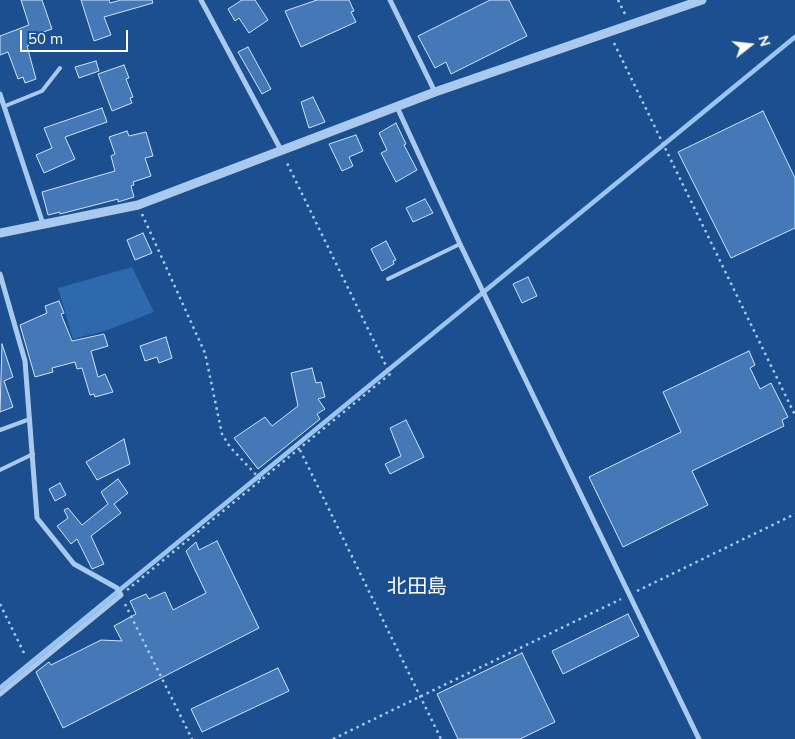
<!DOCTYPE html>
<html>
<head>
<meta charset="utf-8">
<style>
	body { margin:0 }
	#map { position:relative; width:795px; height:739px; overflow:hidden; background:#1b4f8f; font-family:Mulish,sans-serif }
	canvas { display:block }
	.north { position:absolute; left:725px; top:20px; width:50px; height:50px; -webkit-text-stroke:4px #1b4f8f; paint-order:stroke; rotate:74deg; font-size:14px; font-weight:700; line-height:20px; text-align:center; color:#fff }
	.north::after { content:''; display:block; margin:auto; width:18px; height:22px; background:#fff; clip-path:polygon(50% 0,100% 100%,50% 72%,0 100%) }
	.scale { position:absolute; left:20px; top:30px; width:108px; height:22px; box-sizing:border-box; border:2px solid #fff; border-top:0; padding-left:6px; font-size:15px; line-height:18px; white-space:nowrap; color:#fff; -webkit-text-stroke:4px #1b4f8f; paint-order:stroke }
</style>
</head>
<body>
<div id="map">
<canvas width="795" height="739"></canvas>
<div class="north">N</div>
<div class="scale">50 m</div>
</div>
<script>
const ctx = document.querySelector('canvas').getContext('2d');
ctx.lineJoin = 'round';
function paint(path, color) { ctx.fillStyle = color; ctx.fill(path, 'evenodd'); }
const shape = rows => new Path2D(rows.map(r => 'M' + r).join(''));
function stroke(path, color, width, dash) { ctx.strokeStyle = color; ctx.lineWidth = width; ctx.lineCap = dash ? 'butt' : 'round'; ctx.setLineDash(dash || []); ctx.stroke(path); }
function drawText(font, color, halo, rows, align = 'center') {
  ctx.font = font + ' Mulish,"Noto Sans JP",sans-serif'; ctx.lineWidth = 4; ctx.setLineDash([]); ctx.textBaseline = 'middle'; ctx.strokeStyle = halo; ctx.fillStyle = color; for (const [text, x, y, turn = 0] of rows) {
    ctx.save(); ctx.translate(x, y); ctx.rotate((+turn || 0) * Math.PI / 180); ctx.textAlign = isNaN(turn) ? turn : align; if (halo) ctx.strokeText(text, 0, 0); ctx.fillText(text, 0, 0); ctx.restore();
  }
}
const green = shape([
	[132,267,154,312,105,331,73,339,58,288]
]);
const stream = shape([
	[0,688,795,37]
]);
const building = shape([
	[21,0,42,0,52,29,29,37,31,44,27,46,36,79,25,83,23,77,18,79,8,52,0,55,0,36,29,25,21,0],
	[81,0,109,0,110,3,121,0,152,0,153,3,104,17,111,35,94,41,81,0],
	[242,0,255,0,268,20,249,33,239,18,235,21,228,9,242,0],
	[317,0,349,0,354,11,351,12,356,22,301,47,285,11,317,0],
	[490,0,509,0,527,36,451,74,446,62,435,68,418,36,490,0],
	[248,47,271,89,262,94,238,52,248,47],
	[96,61,99,71,79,78,75,67,96,61],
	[124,65,129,78,126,79,133,97,130,98,132,103,112,111,98,74,124,65],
	[313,97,325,122,309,128,301,102,313,97],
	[102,108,107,122,65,137,75,159,44,173,36,155,52,148,44,128,102,108],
	[763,111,795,178,795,228,731,258,678,152,763,111],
	[396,123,406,144,404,145,417,170,396,182,381,153,387,150,379,133,396,123],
	[127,131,129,136,146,132,153,156,145,158,151,176,133,182,134,185,131,186,134,197,118,202,118,199,60,214,60,212,48,215,42,192,115,171,111,156,115,154,109,137,127,131],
	[356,135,363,151,349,157,353,166,342,171,329,144,356,135],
	[425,199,433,213,413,222,406,208,425,199],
	[143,233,152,253,135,260,127,240,143,233],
	[386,241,396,260,393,261,394,264,382,271,371,249,386,241],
	[528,277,537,296,522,303,513,284,528,277],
	[59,301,64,313,61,314,72,341,104,334,108,346,91,351,98,377,105,374,113,392,95,397,94,394,90,395,82,368,77,369,75,362,52,368,53,372,35,377,20,325,47,313,45,306,59,301],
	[166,337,172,358,159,363,157,357,145,361,140,346,166,337],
	[2,344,13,377,4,381,13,407,0,412,2,344],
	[749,351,755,365,750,368,760,389,771,383,788,417,782,420,784,426,692,471,708,505,623,547,589,477,681,432,663,392,749,351],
	[312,368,316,383,321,382,325,397,318,399,325,409,317,414,320,419,258,469,234,438,265,417,272,426,298,406,291,373,312,368],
	[406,420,424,457,390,474,385,464,401,456,390,428,406,420],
	[124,439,130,464,97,480,86,462,124,439],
	[118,479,128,493,114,504,121,513,91,536,104,564,92,569,77,539,71,544,57,526,68,518,64,510,68,508,82,525,108,504,101,492,118,479],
	[60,483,66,495,55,501,49,489,60,483],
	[217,541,259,628,63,728,36,672,49,662,51,665,101,640,122,641,114,626,136,614,130,601,146,594,149,599,165,592,173,610,206,593,186,551,196,542,199,550,217,541],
	[628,614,639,636,563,674,552,651,628,614],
	[522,653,555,722,520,739,458,739,437,694,522,653],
	[278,668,289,691,202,732,191,709,278,668]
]);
const path = shape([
	[618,0,625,14],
	[614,43,795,415],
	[142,214,205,353,222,434,230,447,261,480],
	[300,450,441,739],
	[127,590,390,374,286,161],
	[637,591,795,514],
	[0,604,24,653],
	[125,604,192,739],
	[333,739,621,599]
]);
const service = shape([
	[5,106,42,91,60,68],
	[388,279,460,244],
	[0,430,30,419],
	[0,470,33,454]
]);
const minor = shape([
	[201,0,281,150],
	[390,0,435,92],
	[0,94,43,224],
	[397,107,460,244,699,739],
	[0,274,25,361,37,518,74,564,117,588,121,595,0,694]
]);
const tertiary = shape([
	[0,233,138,205,435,92,702,0]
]);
const quarterNames = [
	["北田島",417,587]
];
paint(green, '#2e69ad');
stroke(stream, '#9cc4f0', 4.5);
paint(building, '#4478b7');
stroke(building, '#cfe3fa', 1);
stroke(path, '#a9c9ee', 2.5, [2.5, 4]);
stroke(service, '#a9c9ee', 4);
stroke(minor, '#a9c9ee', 5);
stroke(tertiary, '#a9c9ee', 9);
drawText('20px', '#fff', '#1b4f8f', quarterNames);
</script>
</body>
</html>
